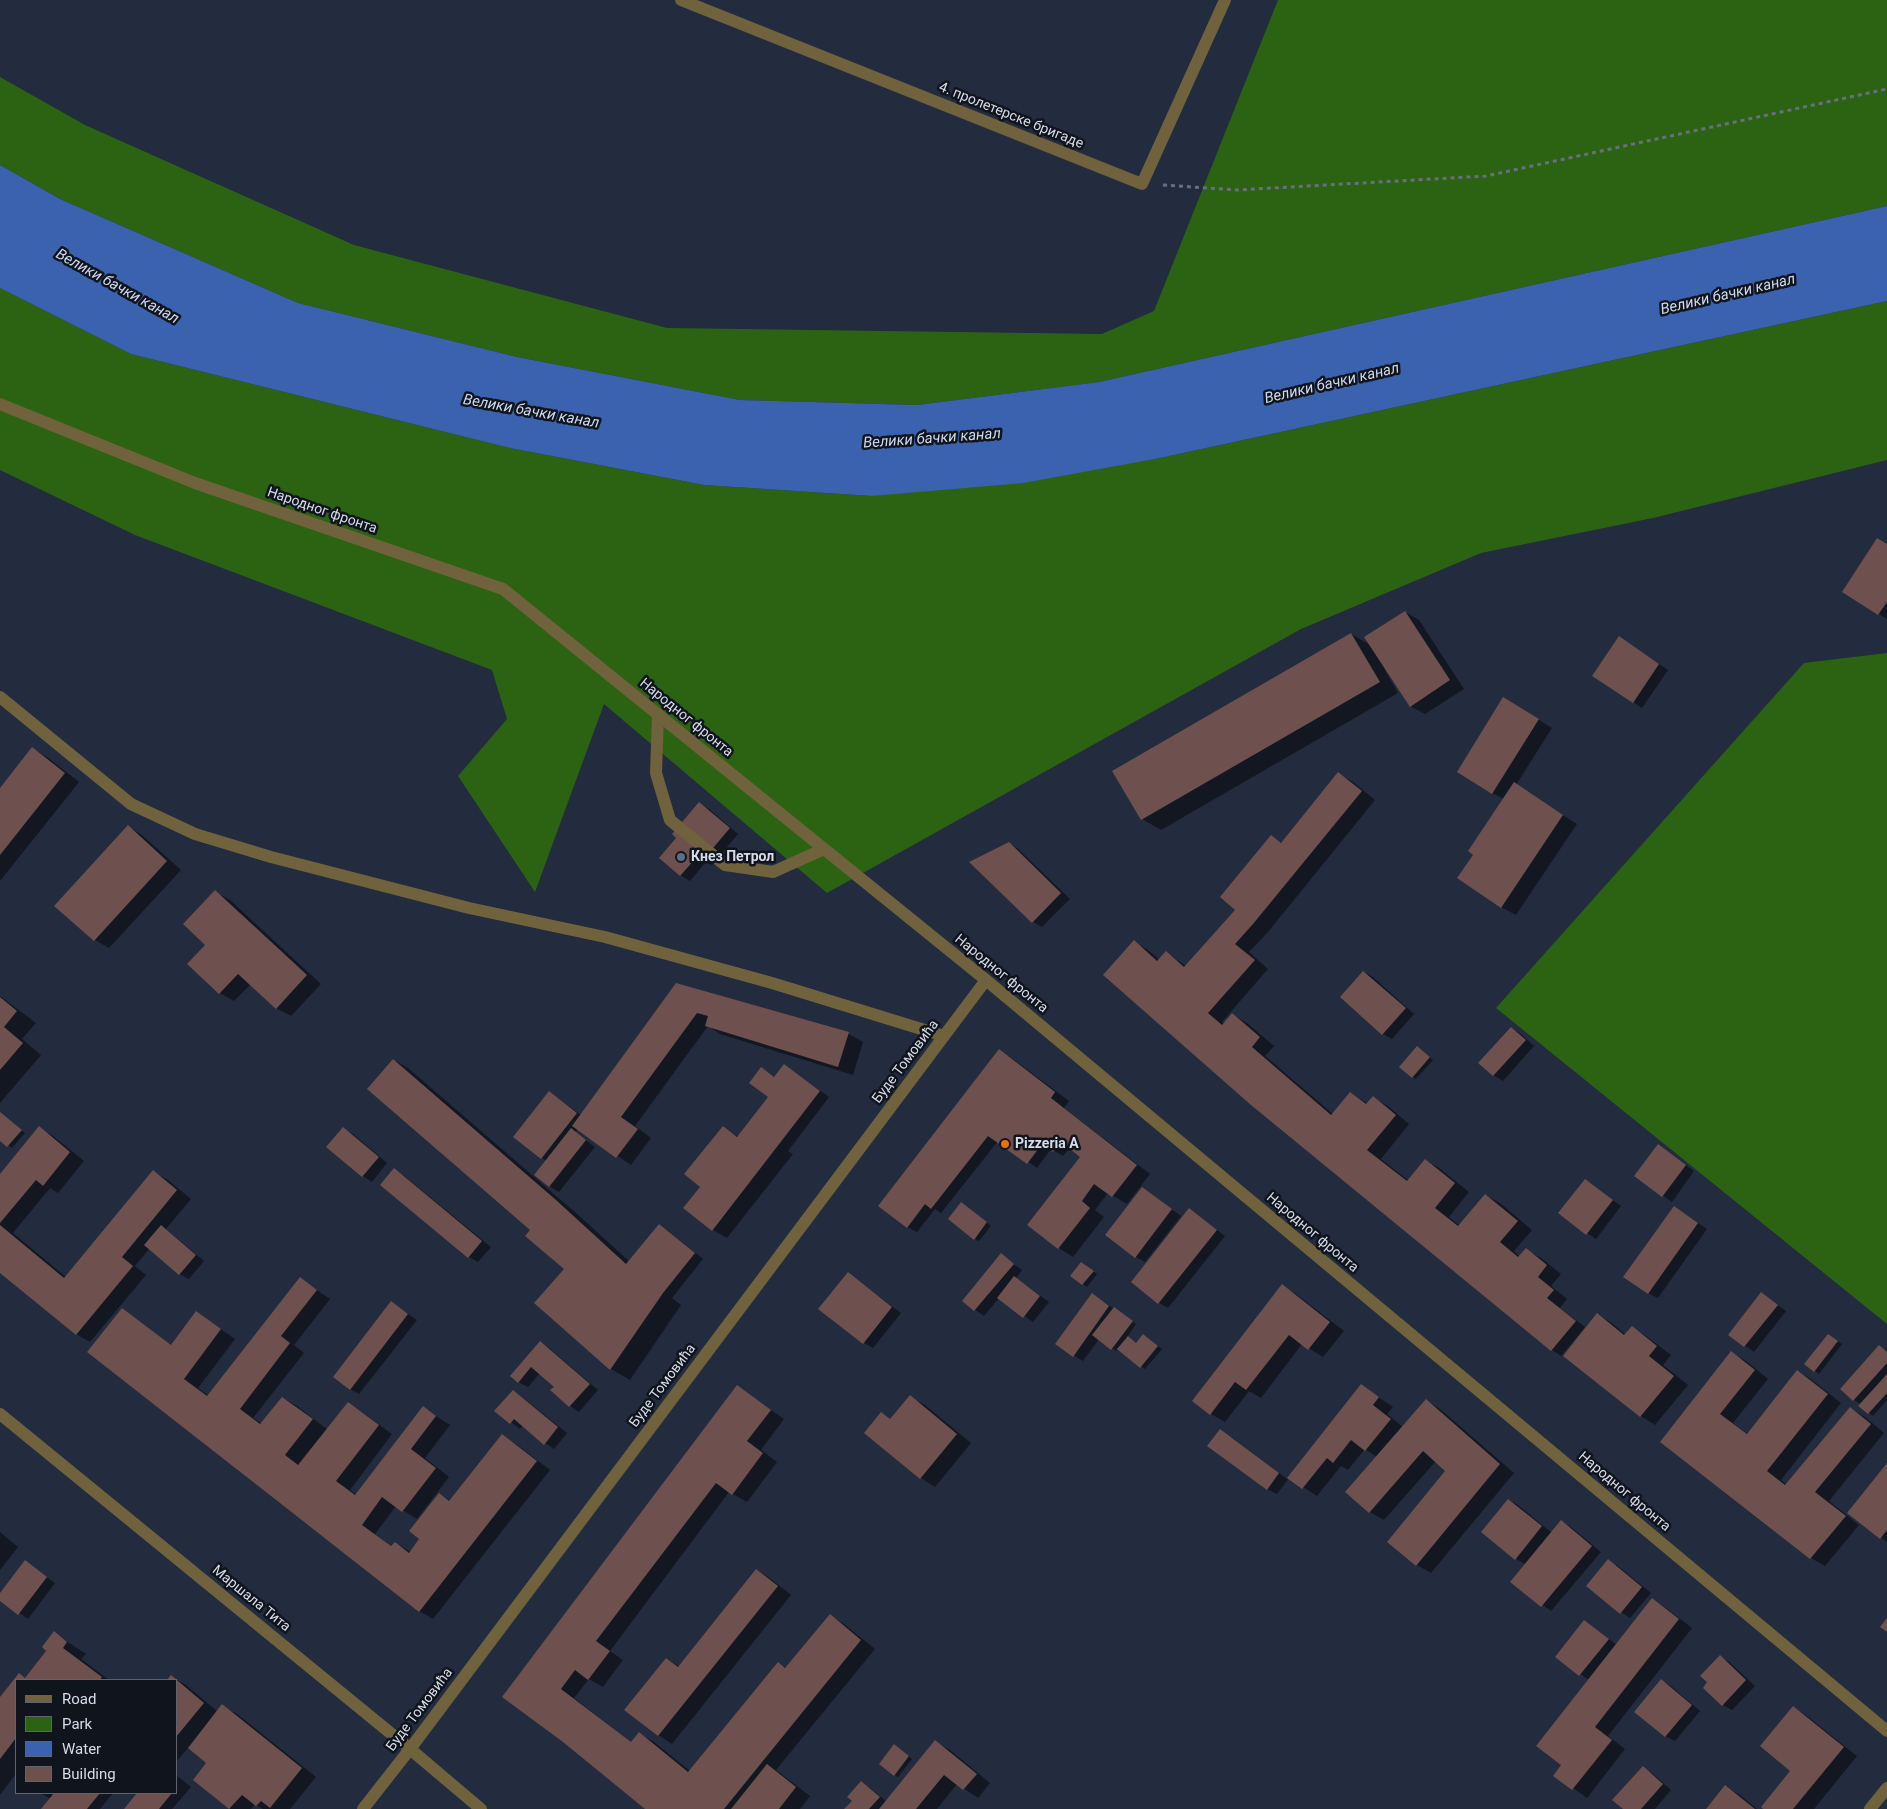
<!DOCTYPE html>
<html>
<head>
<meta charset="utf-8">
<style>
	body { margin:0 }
	#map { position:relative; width:1887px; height:1809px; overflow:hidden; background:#232b3f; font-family:Roboto,sans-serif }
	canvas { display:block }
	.legend { position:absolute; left:15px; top:1679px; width:162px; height:115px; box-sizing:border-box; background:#10141d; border:1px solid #5f646f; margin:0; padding:6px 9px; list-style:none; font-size:15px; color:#d6dce9 }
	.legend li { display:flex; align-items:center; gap:10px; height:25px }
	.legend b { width:25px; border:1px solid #5f646f }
</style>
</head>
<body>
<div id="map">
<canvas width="1887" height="1809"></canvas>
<ul class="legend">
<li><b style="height:6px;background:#70623c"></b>Road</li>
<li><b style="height:14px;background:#2c6312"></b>Park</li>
<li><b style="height:14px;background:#3a62ae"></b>Water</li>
<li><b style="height:14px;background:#6e514e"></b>Building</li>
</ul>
</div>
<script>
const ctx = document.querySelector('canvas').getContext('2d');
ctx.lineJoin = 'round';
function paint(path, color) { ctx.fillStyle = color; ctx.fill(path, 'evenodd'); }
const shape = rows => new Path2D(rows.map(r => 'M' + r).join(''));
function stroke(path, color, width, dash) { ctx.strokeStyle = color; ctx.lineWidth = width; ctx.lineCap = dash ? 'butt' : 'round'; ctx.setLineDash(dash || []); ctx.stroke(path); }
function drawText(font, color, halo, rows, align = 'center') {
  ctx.font = font + ' Roboto,sans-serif'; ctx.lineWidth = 5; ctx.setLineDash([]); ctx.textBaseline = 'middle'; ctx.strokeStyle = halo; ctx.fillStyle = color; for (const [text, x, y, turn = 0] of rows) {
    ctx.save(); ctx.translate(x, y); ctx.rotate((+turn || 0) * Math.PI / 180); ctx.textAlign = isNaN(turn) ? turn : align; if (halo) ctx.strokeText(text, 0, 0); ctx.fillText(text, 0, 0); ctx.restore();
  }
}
const green = shape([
	[1278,0,1887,0,1887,206,1099,382,917,405,740,400,517,357,298,303,60,199,0,165,0,77,85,125,354,245,667,328,1102,334,1154,311],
	[0,288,131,354,510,448,704,485,872,496,1160,458,1887,301,1887,460,1653,518,1481,553,1301,629,827,893,604,704,535,892,458,776,507,719,492,670,135,535,0,470],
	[1887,653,1887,1324,1496,1008,1804,663]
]);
const water = shape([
	[0,165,60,199,298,303,517,357,740,400,917,405,1099,382,1887,206,1887,301,1160,458,1023,483,872,496,704,485,510,448,131,354,0,288]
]);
const shadow = shape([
	[1887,545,1887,619,1844,592],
	[1405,612,1419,620,1464,689,1425,714,1410,706,1387,669,1385,670,1398,693,1161,830,1142,819,1351,634,1372,646],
	[1628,643,1668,670,1642,708,1633,702],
	[1518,707,1552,728,1516,785,1577,824,1516,915,1501,907,1475,854,1504,799,1492,793],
	[33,749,47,757,79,782,0,881,0,790],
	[1339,774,1353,782,1375,800,1268,932,1249,952,1268,969,1222,1022,1224,1024,1233,1015,1247,1023,1274,1046,1265,1056,1333,1114,1351,1093,1368,1104,1373,1098,1388,1106,1409,1124,1381,1159,1409,1181,1425,1160,1439,1168,1469,1192,1449,1217,1460,1226,1485,1195,1500,1203,1532,1230,1514,1251,1520,1257,1526,1250,1541,1258,1561,1274,1551,1286,1567,1299,1560,1308,1585,1327,1561,1356,1552,1350,1524,1326,1134,942,1148,950,1160,960,1167,953,1186,966,1237,910,1271,837,1282,843],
	[700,804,709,809,738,834,712,865,706,862,690,881,680,875,678,838],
	[128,826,142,835,181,870,109,948,95,940],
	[1009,843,1018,849,1070,899,1042,927,1033,922],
	[215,892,230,900,321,984,291,1016,276,1008,251,984,234,1001,220,993,207,945],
	[1364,972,1373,977,1414,1014,1392,1039,1383,1034,1342,997],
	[677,984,849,1034,863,1042,853,1075,720,1034,708,1026,635,1126,651,1138,631,1165,578,1129,575,1132,595,1147,559,1192,549,1186,547,1161,542,1158,550,1092,581,1115],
	[0,996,36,1023,22,1039,41,1055,0,1103],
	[1512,1028,1521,1034,1534,1046,1503,1081,1493,1075],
	[999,1050,1013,1059,1069,1101,1064,1108,1150,1174,1127,1204,1108,1193,1095,1210,1104,1217,1073,1257,1059,1248,1029,1225,1082,1157,1070,1148,1063,1156,1051,1149,1037,1168,998,1141,941,1213,935,1209,917,1232,907,1227],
	[1422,1050,1433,1060,1416,1079,1412,1077],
	[394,1060,408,1068,576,1213,630,1262,659,1225,668,1231,703,1259,672,1298,681,1305,630,1380,611,1369,536,1303,566,1269],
	[793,1071,829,1097,788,1151,793,1154,727,1238,713,1230,685,1207,701,1187,723,1128,739,1137,770,1097,775,1078],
	[0,1113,25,1133,12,1148,0,1139],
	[39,1128,53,1136,84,1161,58,1193,50,1188,13,1233,66,1277,154,1172,168,1180,191,1199,166,1229,204,1261,189,1279,179,1274,150,1248,135,1266,146,1275,90,1342,76,1334,0,1272,0,1176],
	[343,1129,353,1134,387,1163,372,1182,363,1176,328,1147],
	[1667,1151,1694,1171,1672,1202,1636,1176],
	[394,1170,403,1175,491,1247,478,1262,469,1257],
	[1594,1186,1621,1206,1596,1239,1587,1233],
	[1142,1188,1181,1216,1145,1262,1136,1257],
	[966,1206,991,1226,979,1241,974,1239],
	[1675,1207,1707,1229,1658,1298,1648,1293],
	[1190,1210,1225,1236,1168,1308,1159,1303],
	[1001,1255,1022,1270,1016,1278,1049,1302,1033,1322,999,1298,984,1316,963,1301],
	[1086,1266,1097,1274,1087,1287,1072,1276],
	[848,1273,901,1313,873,1348,864,1343],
	[301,1279,330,1299,294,1345,304,1353,253,1418,261,1423,283,1398,297,1406,328,1430,348,1403,362,1412,392,1434,350,1490,357,1495,423,1408,450,1425,425,1458,449,1477,417,1519,396,1506,375,1534,392,1547,396,1543,411,1552,421,1539,439,1495,451,1501,502,1435,516,1444,550,1470,433,1619,419,1611,273,1498,136,1389,123,1309,172,1346,197,1313,235,1339,198,1388,209,1396],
	[1282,1286,1296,1294,1344,1331,1323,1357,1302,1344,1261,1398,1249,1391,1225,1422,1211,1414],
	[1762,1294,1786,1311,1754,1352,1729,1334],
	[1092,1295,1118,1311,1136,1324,1127,1337,1137,1344,1144,1335,1162,1349,1145,1369,1118,1348,1116,1351,1099,1339,1083,1361,1073,1355],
	[392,1303,417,1320,359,1394,350,1389],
	[1598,1315,1612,1323,1626,1335,1632,1328,1646,1336,1671,1355,1663,1365,1688,1385,1655,1425,1641,1416,1565,1355],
	[1833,1338,1842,1344,1819,1374,1806,1364],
	[540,1343,549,1348,598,1390,579,1412,570,1406,555,1387,540,1373,528,1387,518,1382],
	[1880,1347,1887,1351,1887,1400,1873,1416,1860,1406,1861,1404,1854,1400],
	[1732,1353,1746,1361,1768,1379,1733,1423,1748,1434,1797,1371,1811,1379,1841,1403,1781,1480,1787,1485,1850,1408,1865,1417,1884,1433,1829,1501,1859,1525,1825,1566,1811,1558,1662,1442],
	[1361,1385,1393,1407,1387,1414,1403,1427,1426,1400,1440,1409,1514,1473,1431,1573,1417,1565,1388,1542,1446,1470,1436,1461,1384,1520,1370,1512,1377,1457,1365,1449,1348,1470,1341,1466,1317,1496,1289,1478,1277,1494,1267,1489,1230,1436,1287,1479],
	[737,1387,784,1419,761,1450,777,1462,747,1502,729,1492,610,1651,623,1660,603,1687,589,1679,574,1698,632,1743,640,1734,654,1742,690,1771,778,1664,787,1668,830,1616,844,1624,875,1649,776,1770,810,1796,800,1809,647,1809,563,1741,504,1697],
	[513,1391,522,1397,567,1433,554,1449,545,1443,523,1425,520,1429,496,1411],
	[910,1397,925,1405,971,1443,935,1487,921,1478,866,1433,891,1420],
	[1887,1465,1887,1542,1849,1513],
	[1509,1500,1518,1505,1552,1533,1562,1522,1571,1527,1601,1552,1551,1611,1512,1582,1526,1565,1515,1558],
	[0,1532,18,1547,0,1570],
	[1608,1560,1618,1566,1651,1593,1630,1618,1621,1612],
	[25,1562,55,1583,28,1619,0,1599,0,1595],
	[757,1570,771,1579,791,1595,672,1744,658,1735,667,1659,680,1667],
	[1652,1599,1666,1608,1692,1628,1608,1736,1625,1749,1587,1798,1555,1775,1563,1765,1589,1680,1557,1657,1585,1621,1617,1645],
	[54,1633,86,1654,81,1659,109,1680,16,1680,16,1776,15,1775,0,1795,0,1699,19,1674,27,1679,48,1651],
	[1720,1657,1729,1662,1755,1686,1732,1710,1723,1705,1709,1682],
	[172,1677,186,1685,218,1712,222,1706,237,1714,316,1777,290,1809,263,1809,255,1804,251,1809,231,1809,194,1780,208,1762,189,1747,176,1762,176,1680,169,1680],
	[1662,1681,1671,1686,1700,1711,1675,1741,1665,1736],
	[1793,1707,1807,1716,1857,1756,1814,1809,1765,1809,1792,1771],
	[936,1742,950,1750,990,1783,978,1798,957,1784,937,1809,846,1809,854,1801,861,1783,870,1788,887,1802],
	[899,1748,912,1759,898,1777,894,1775],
	[1643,1768,1652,1773,1671,1790,1655,1809,1624,1809],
	[176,1775,191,1787,172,1809,125,1809,139,1793,176,1793],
	[1726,1787,1740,1795,1757,1809,1707,1809],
	[40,1793,113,1793,100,1809,43,1809,51,1799]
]);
const building = shape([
	[1877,538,1887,544,1887,602,1878,615,1842,592],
	[1405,611,1450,680,1410,707,1364,637],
	[1351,633,1380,682,1141,820,1112,771],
	[1619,636,1659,664,1633,703,1592,676],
	[1503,697,1539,719,1492,794,1457,772],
	[32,747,65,773,0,855,0,788],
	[1338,772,1362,791,1253,924,1235,944,1255,960,1208,1013,1222,1025,1232,1013,1260,1037,1252,1047,1331,1115,1350,1092,1366,1104,1373,1096,1396,1115,1367,1150,1407,1181,1425,1159,1455,1183,1435,1208,1458,1226,1485,1194,1518,1221,1500,1242,1518,1257,1526,1248,1547,1265,1538,1277,1554,1290,1547,1298,1576,1321,1551,1351,1251,1105,1103,975,1134,940,1157,961,1166,951,1184,967,1235,910,1220,897,1271,835,1281,843],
	[1514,782,1563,815,1501,908,1457,878,1473,855,1468,851],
	[699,802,730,828,702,861,697,857,680,876,659,858,676,838,672,834],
	[128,825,167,861,94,941,54,906],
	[1009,842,1061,893,1032,923,969,862],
	[215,890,307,975,276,1009,238,974,219,994,187,964,205,945,183,924],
	[1363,971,1406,1008,1382,1035,1340,997],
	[676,983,849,1032,838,1067,705,1026,708,1016,697,1013,621,1117,638,1129,616,1158,572,1126],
	[0,997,17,1011,4,1027,23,1043,0,1070],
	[1511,1027,1526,1040,1493,1076,1478,1063],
	[1417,1046,1430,1057,1412,1078,1399,1067],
	[999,1049,1055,1092,1051,1098,1137,1165,1112,1197,1094,1184,1082,1201,1090,1208,1058,1249,1027,1225,1080,1157,1061,1142,1053,1152,1042,1144,1027,1164,988,1136,931,1209,925,1204,907,1228,878,1206],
	[393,1059,556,1200,626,1264,659,1224,695,1253,663,1293,610,1370,534,1303,564,1269,525,1236,530,1230,367,1089],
	[784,1064,820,1091,712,1231,683,1208,700,1187,684,1174,723,1126,737,1137,768,1097,749,1083,761,1067,774,1077],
	[549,1091,577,1113,541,1159,513,1137],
	[0,1112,22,1130,7,1147,0,1141],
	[39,1126,70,1152,43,1186,36,1180,0,1223,0,1174],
	[343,1127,379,1157,362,1177,326,1147],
	[571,1128,586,1140,549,1187,534,1175],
	[1658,1144,1686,1165,1662,1197,1634,1176],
	[394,1168,482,1241,468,1258,380,1185],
	[153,1170,177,1190,122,1257,133,1266,76,1335,0,1273,0,1225,64,1278],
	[1585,1179,1613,1200,1586,1235,1558,1213],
	[1142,1187,1172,1209,1135,1258,1105,1235],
	[961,1202,987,1222,974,1240,948,1219],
	[1674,1206,1698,1223,1648,1294,1623,1277],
	[1189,1208,1217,1230,1158,1304,1131,1282],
	[161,1225,196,1255,179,1275,144,1245],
	[1001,1253,1014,1264,974,1311,962,1301],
	[1081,1262,1094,1271,1082,1285,1070,1276],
	[848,1272,892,1307,863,1344,818,1309],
	[1014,1276,1040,1296,1023,1318,997,1298],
	[300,1277,317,1290,281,1336,290,1343,240,1409,260,1424,282,1397,313,1419,285,1455,298,1465,348,1402,379,1425,336,1481,355,1495,423,1406,436,1416,411,1449,436,1468,402,1512,382,1497,362,1525,391,1546,395,1542,409,1553,419,1539,409,1531,439,1493,449,1501,502,1434,537,1461,419,1612,87,1352,122,1308,171,1345,196,1311,221,1329,184,1379,207,1396],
	[1282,1284,1330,1322,1308,1350,1289,1335,1246,1390,1235,1382,1210,1415,1192,1401],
	[1761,1292,1778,1305,1744,1347,1728,1335],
	[1092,1293,1109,1306,1073,1357,1055,1344],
	[391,1301,408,1314,350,1390,333,1377],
	[1114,1307,1133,1321,1111,1350,1092,1335],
	[1597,1313,1624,1335,1632,1326,1657,1346,1649,1356,1674,1376,1640,1417,1563,1356],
	[1143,1334,1158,1346,1140,1368,1117,1349,1128,1336,1136,1343],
	[1828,1334,1838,1341,1814,1372,1804,1364],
	[540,1341,590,1384,569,1407,550,1390,554,1387,531,1367,518,1383,510,1376],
	[1879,1345,1887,1352,1887,1363,1853,1401,1840,1389],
	[1731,1351,1755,1370,1720,1414,1747,1434,1797,1370,1828,1394,1767,1471,1785,1485,1850,1407,1871,1424,1815,1492,1846,1516,1810,1559,1660,1442],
	[1887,1374,1887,1393,1868,1414,1858,1406],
	[1361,1384,1379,1397,1373,1405,1391,1419,1365,1451,1351,1440,1333,1463,1327,1458,1302,1489,1287,1478],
	[737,1385,771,1410,747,1441,763,1453,732,1495,716,1483,596,1641,610,1651,588,1680,575,1670,561,1689,631,1742,639,1732,688,1772,778,1662,785,1668,830,1614,861,1640,724,1809,645,1809,563,1742,502,1697],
	[513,1390,558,1427,544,1445,514,1419,510,1424,494,1411],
	[910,1395,957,1434,920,1479,864,1433,881,1412,890,1419],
	[1426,1399,1500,1464,1416,1566,1387,1542,1445,1471,1423,1451,1369,1513,1345,1492],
	[1220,1429,1279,1473,1267,1490,1207,1446],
	[1887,1463,1887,1530,1880,1539,1847,1513],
	[1508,1499,1542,1526,1515,1560,1481,1532],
	[1561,1520,1592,1546,1541,1607,1510,1582],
	[1608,1559,1642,1587,1620,1614,1586,1586],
	[25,1560,47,1577,18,1615,0,1601,0,1593],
	[756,1569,778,1586,658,1736,624,1710,666,1658,678,1667],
	[1652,1598,1679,1619,1595,1727,1612,1740,1572,1790,1553,1776,1561,1765,1536,1746],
	[1887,1618,1887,1632,1880,1627],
	[1584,1620,1609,1639,1579,1676,1555,1657],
	[54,1631,67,1642,63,1648,102,1677,100,1680,16,1680,16,1738,0,1759,0,1697,19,1673,25,1678,46,1651,42,1647],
	[1720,1655,1746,1680,1722,1706,1703,1688,1707,1682,1700,1676],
	[171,1675,204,1703,176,1737,176,1680,167,1680],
	[1661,1679,1692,1705,1665,1737,1634,1712],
	[222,1704,302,1768,270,1808,261,1801,256,1806,242,1795,229,1809,193,1780,206,1763,188,1748],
	[1793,1706,1844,1747,1793,1809,1763,1809,1761,1807,1790,1771,1760,1746],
	[935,1740,977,1774,963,1790,944,1775,916,1809,879,1809],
	[894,1744,909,1756,894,1776,879,1764],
	[767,1764,796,1787,779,1809,731,1809],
	[1643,1766,1663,1784,1641,1809,1623,1809,1612,1800],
	[861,1781,880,1797,869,1809,844,1809,852,1801,847,1797],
	[1725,1785,1755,1809,1706,1809],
	[54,1793,100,1793,87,1809,41,1809],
	[137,1793,172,1793,159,1809,124,1809]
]);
const path = shape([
	[1163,185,1237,190,1486,176,1887,89]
]);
const service = shape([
	[0,697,131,804,195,834,271,857,469,908,605,937,772,983,944,1036],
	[658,714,656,773,670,820,725,865,773,872,824,849]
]);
const minor = shape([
	[681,0,1142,184,1225,0],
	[0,404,195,483,503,589,986,980,1887,1731],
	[363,1809,410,1749,986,980],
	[1870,1809,1887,1788]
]);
const tertiary = shape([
	[0,1414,410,1749,481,1809]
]);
const markers = [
	[681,857,5,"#5c6f8a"],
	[1005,1144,5,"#e8710a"]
];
const streetNames = [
	["4. пролетерске бригаде",1011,116,22],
	["Народног фронта",322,511,19],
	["Народног фронта",686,718,39],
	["Народног фронта",1001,974,39],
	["Буде Томовића",906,1062,-53],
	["Народног фронта",1312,1233,40],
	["Буде Томовића",663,1386,-53],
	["Народног фронта",1624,1492,40],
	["Маршала Тита",251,1599,39],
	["Буде Томовића",420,1710,-53]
];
const poiNames = [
	["Кнез Петрол",691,857],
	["Pizzeria A",1015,1144]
];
const waterNames = [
	["Велики бачки канал",117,287,29],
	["Велики бачки канал",1728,295,-13],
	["Велики бачки канал",1332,384,-13],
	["Велики бачки канал",531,412,10],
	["Велики бачки канал",932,439,-4]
];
paint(green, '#2c6312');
paint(water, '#3a62ae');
paint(shadow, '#0007');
paint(building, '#6e514e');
stroke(path, '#686f80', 3, [4, 4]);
stroke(service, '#70623c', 12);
stroke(minor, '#70623c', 12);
stroke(tertiary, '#70623c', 12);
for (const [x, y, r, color] of markers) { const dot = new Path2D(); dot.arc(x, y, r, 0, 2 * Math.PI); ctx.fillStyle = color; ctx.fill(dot); stroke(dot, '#10141d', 2); }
drawText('14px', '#d6dce9', '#10141d', streetNames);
drawText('bold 14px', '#d6dce9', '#10141d', poiNames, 'left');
drawText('italic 15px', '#cdd9ee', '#10141d', waterNames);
</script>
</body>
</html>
